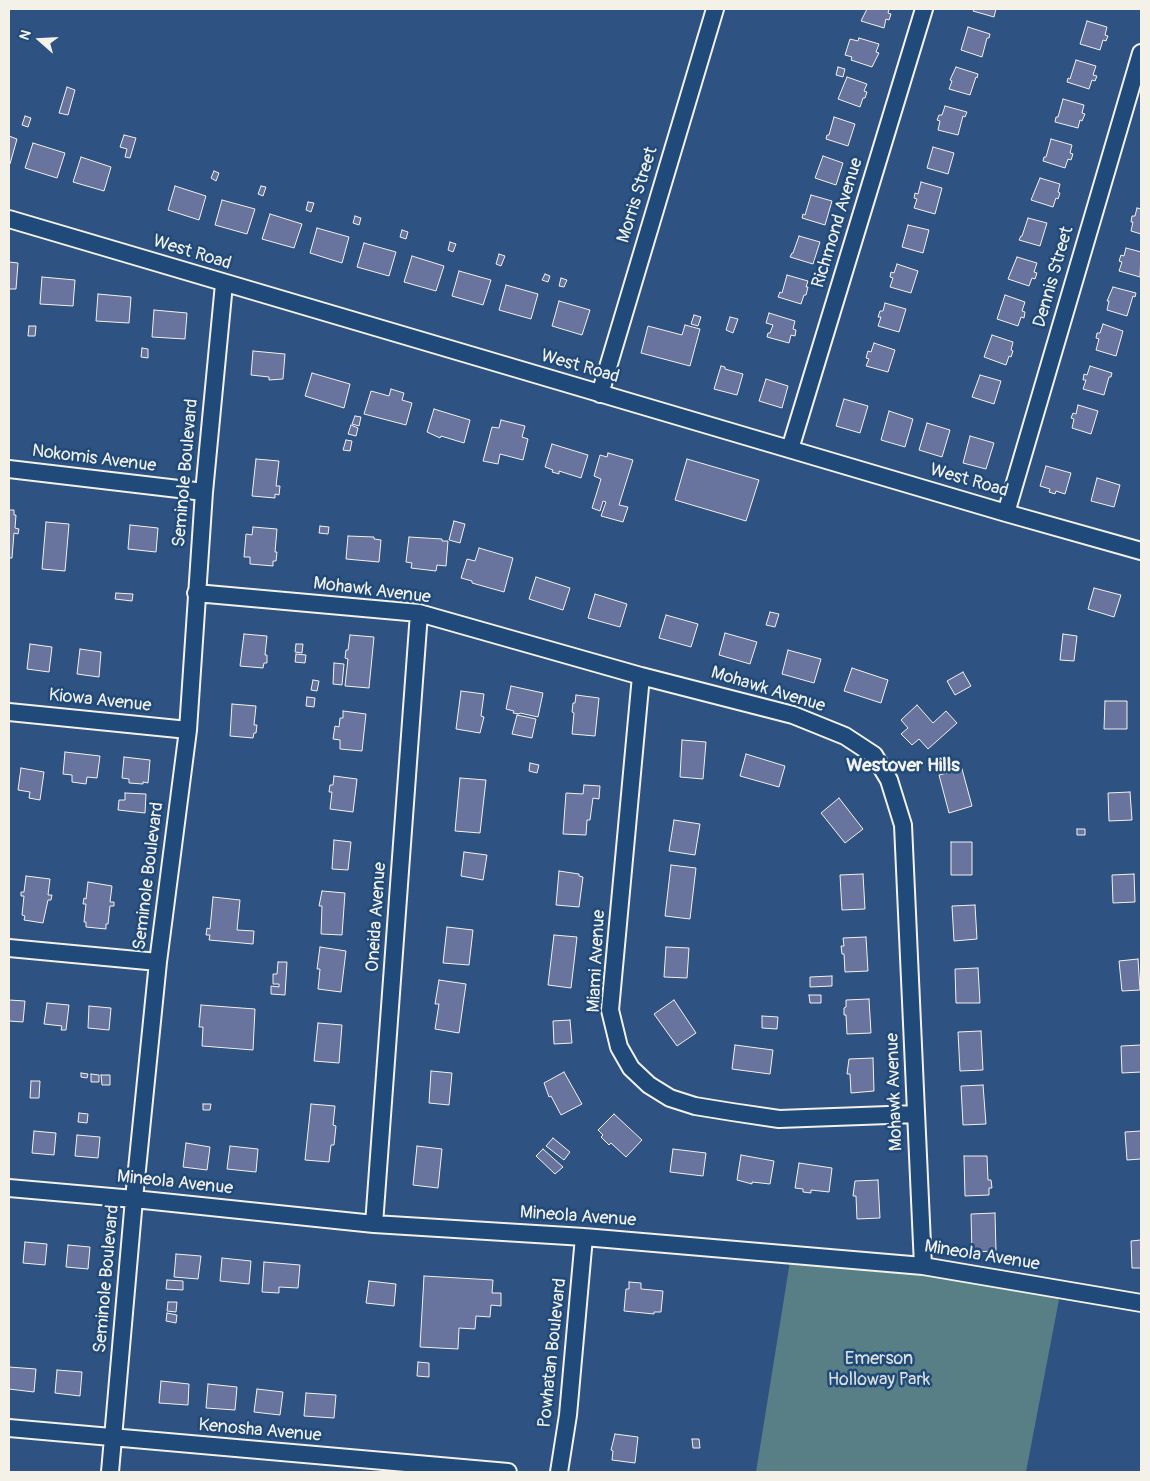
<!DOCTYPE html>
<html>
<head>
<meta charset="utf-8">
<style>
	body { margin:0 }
	#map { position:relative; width:1150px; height:1481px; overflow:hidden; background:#2e5281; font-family:Pangolin,sans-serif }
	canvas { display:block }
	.frame { position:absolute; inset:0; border:10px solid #f4f1e8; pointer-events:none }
	.north { position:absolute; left:15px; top:15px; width:50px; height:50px; -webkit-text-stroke:4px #1f4a7a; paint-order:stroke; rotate:289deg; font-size:14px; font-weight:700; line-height:20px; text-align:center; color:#f4f1e8 }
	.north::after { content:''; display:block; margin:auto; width:18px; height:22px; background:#f4f1e8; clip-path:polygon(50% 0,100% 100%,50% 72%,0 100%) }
</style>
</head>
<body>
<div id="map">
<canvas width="1150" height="1481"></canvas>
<div class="frame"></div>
<div class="north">N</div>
</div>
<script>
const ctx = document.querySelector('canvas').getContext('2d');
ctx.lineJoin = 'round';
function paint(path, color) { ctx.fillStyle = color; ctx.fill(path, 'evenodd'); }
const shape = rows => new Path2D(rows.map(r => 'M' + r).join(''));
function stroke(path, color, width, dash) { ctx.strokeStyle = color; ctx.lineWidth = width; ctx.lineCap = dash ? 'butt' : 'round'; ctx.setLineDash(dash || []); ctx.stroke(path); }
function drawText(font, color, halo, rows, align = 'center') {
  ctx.font = font + ' Pangolin,sans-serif'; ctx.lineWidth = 5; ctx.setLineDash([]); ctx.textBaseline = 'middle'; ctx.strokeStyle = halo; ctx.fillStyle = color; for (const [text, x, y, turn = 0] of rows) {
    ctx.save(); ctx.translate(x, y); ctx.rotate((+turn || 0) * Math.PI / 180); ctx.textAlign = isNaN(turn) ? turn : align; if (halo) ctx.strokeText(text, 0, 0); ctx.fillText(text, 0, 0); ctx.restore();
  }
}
const green = shape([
	[791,1255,1061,1289,1026,1472,756,1472]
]);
const building = shape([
	[867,9,889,9,888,13,891,14,889,20,886,19,884,28,861,21,867,9],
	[974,9,996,9,994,17,973,11,974,9],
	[1087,21,1107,27,1105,35,1108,36,1106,41,1103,40,1100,50,1080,44,1087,21],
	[968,27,990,34,989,38,987,38,982,57,961,50,968,27],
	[859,38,879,44,876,52,879,53,872,67,851,60,852,57,845,55,850,39,858,41,859,38],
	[1076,60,1096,66,1093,75,1097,76,1095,81,1092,80,1089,89,1067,82,1068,78,1070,79,1076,60],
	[838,67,845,69,843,77,836,75,838,67],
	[956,67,978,74,977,78,976,77,970,95,949,89,952,81,950,80,956,67],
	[847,77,867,84,864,91,867,92,865,98,863,98,860,107,838,99,847,77],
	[67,87,75,90,68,115,59,113,67,87],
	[1063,99,1084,105,1082,113,1085,114,1082,121,1080,120,1078,128,1055,122,1056,117,1058,117,1063,99],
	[945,106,967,112,965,117,963,116,958,135,938,130,940,121,937,120,939,115,942,115,945,106],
	[25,116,31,118,28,127,22,125,25,116],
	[834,117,855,124,848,146,826,139,827,135,829,135,834,117],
	[124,135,136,138,130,158,125,157,127,149,120,147,124,135],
	[9,136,17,139,10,164,9,163,9,136],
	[1051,139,1072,145,1070,153,1073,154,1071,160,1068,159,1065,168,1043,161,1044,157,1046,157,1051,139],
	[33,143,65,153,57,178,25,168,33,143],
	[933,147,954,153,948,174,927,168,933,147],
	[823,156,843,163,836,185,815,178,823,156],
	[81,157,111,167,104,191,73,182,81,157],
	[214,171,219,173,216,181,211,178,214,171],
	[1040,178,1060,184,1058,192,1060,193,1058,199,1056,198,1053,207,1031,200,1040,178],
	[921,182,942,188,935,214,914,208,917,199,914,198,915,193,918,194,921,182],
	[175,186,206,196,199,220,168,210,175,186],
	[261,186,266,187,263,196,258,194,261,186],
	[811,195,832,201,825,225,802,218,803,214,805,215,811,195],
	[222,200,255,209,247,234,215,225,222,200],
	[308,202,314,203,311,212,306,210,308,202],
	[1137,208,1141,209,1141,234,1131,231,1133,222,1131,222,1132,216,1135,216,1137,208],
	[270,214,302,224,294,248,262,239,270,214],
	[355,216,361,218,359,225,353,223,355,216],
	[1028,218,1047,223,1040,246,1019,240,1021,236,1022,236,1028,218],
	[908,225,929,230,923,253,902,247,908,225],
	[317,228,349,237,342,263,310,253,317,228],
	[402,230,408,232,406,239,400,237,402,230],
	[799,236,820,242,813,264,790,257,792,253,793,253,799,236],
	[450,242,456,244,453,252,448,250,450,242],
	[364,243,396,252,389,276,357,267,364,243],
	[1126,248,1141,252,1140,277,1119,271,1122,262,1119,261,1121,255,1124,256,1126,248],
	[499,254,505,256,501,266,496,264,499,254],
	[412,256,444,266,436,291,404,282,412,256],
	[1017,257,1037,263,1034,272,1037,273,1035,279,1032,278,1029,286,1008,279,1017,257],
	[9,262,18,263,16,289,9,289,9,262],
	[897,264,918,271,911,293,890,287,893,278,890,277,891,272,894,273,897,264],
	[459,271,491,280,483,305,452,296,459,271],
	[545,274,550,276,548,282,542,280,545,274],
	[787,275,808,281,806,287,808,287,806,295,804,295,801,304,778,297,780,292,782,293,787,275],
	[42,277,75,280,73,306,40,304,42,277],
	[561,278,567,280,564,287,559,286,561,278],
	[506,285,538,294,531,319,499,310,506,285],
	[1113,287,1136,293,1135,297,1133,296,1127,316,1107,310,1109,301,1107,301,1113,287],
	[98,294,131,297,129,323,96,321,98,294],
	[1005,295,1025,302,1022,311,1025,312,1024,318,1021,317,1018,326,997,319,1005,295],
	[559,301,590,310,582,335,552,326,559,301],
	[885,303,906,309,899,332,878,326,881,317,878,317,880,311,883,311,885,303],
	[154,310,187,313,185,339,152,337,154,310],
	[769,313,795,321,793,329,796,330,795,336,791,335,789,343,767,337,768,333,770,333,773,325,766,323,769,313],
	[694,315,701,317,698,326,691,324,694,315],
	[730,317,738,319,733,333,726,330,730,317],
	[1103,324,1123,331,1116,356,1096,350,1099,339,1096,338,1097,333,1100,333,1103,324],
	[685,325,700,329,690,366,641,353,648,326,682,335,685,325],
	[29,326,36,326,35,336,28,336,29,326],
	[992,335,1013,342,1011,350,1013,351,1011,357,1009,356,1006,365,984,357,992,335],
	[874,343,895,350,888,372,866,366,869,359,866,358,868,351,871,352,874,343],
	[142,348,148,349,148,358,141,357,142,348],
	[253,351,285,354,283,379,269,380,269,377,251,375,253,351],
	[721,366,725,367,725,369,743,374,737,395,714,389,721,366],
	[1090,366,1112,373,1111,377,1109,377,1104,395,1083,389,1086,380,1083,380,1084,374,1087,375,1090,366],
	[312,373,350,384,344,408,305,396,312,373],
	[980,375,1001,381,994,404,972,397,980,375],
	[766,379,788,386,782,408,759,401,766,379],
	[391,389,404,393,402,400,412,403,406,425,364,414,371,391,389,396,391,389],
	[844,399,868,406,860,433,836,426,844,399],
	[1078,405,1098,411,1091,434,1072,428,1074,419,1071,418,1073,413,1076,414,1078,405],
	[434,409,470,420,464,443,441,436,440,438,427,432,434,409],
	[889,411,913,419,905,447,881,440,889,411],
	[355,416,361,417,359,426,352,424,355,416],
	[501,420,525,426,522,437,528,439,523,460,500,454,498,464,483,461,492,427,499,428,501,420],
	[927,423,950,430,942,457,919,450,927,423],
	[351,425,358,428,356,436,348,434,351,425],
	[970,436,994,443,986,469,963,463,970,436],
	[346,440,352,441,350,451,343,450,346,440],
	[552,444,588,455,581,478,559,471,559,474,552,472,553,470,545,467,552,444],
	[608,453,633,460,619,505,628,507,623,522,601,516,606,502,603,501,600,511,592,508,601,479,594,476,600,455,607,457,608,453],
	[256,459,279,461,276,486,280,486,279,495,275,494,275,498,252,496,256,459],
	[687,459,759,480,746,521,675,500,687,459],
	[1046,466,1071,473,1065,494,1056,491,1055,494,1049,492,1050,489,1040,486,1046,466],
	[1097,478,1120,485,1114,507,1091,501,1097,478],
	[9,510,14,510,14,515,16,515,15,528,19,529,18,534,14,533,12,558,9,558,9,510],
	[454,521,465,524,460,543,449,540,454,521],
	[46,522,69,524,65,571,42,569,46,522],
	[130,525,158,528,156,552,128,549,130,525],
	[320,526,329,527,328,534,319,533,320,526],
	[253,527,277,529,275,552,277,552,276,561,273,561,273,566,250,564,250,557,244,557,246,534,252,535,253,527],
	[348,536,374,537,374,539,381,540,379,562,346,559,348,536],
	[409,537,442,539,442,541,448,541,446,566,437,565,436,571,411,568,412,563,406,562,409,537],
	[479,548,513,558,504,592,472,583,472,581,461,578,467,559,475,561,479,548],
	[536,577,570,588,563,610,529,599,536,577],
	[1094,588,1121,595,1114,617,1088,609,1094,588],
	[116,593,133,594,132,601,115,599,116,593],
	[595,594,627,604,620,627,588,618,595,594],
	[770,612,779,614,775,627,766,625,770,612],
	[666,615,698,624,691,647,659,638,666,615],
	[725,633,757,642,750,664,719,655,725,633],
	[244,634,267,636,265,655,267,655,267,663,264,663,263,668,240,666,244,634],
	[1063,634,1077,636,1074,661,1060,660,1063,634],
	[350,635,374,637,369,688,345,686,348,659,345,658,346,650,348,650,350,635],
	[30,644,52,647,49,672,27,669,30,644],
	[296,644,303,644,302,653,295,652,296,644],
	[80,649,101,652,99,677,77,674,80,649],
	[788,650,821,659,814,683,782,674,788,650],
	[296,654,306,655,305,663,295,662,296,654],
	[334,663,344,664,342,685,333,684,334,663],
	[852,668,888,680,881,703,844,691,852,668],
	[963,672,971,686,955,695,947,681,963,672],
	[313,680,319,681,317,691,311,690,313,680],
	[511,686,543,693,538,717,520,713,519,714,513,713,514,711,506,709,511,686],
	[461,691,484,694,481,716,484,717,480,733,456,729,461,691],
	[576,695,599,698,595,736,572,734,574,713,572,712,573,703,575,703,576,695],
	[307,697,315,698,314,707,306,706,307,697],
	[1105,701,1127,701,1127,729,1104,729,1105,701],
	[232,704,256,706,254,725,257,725,256,733,254,733,253,738,230,736,232,704],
	[917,705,933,723,946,711,957,723,928,749,919,739,912,745,901,734,908,728,901,720,917,705],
	[343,711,366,714,362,751,340,749,340,740,333,739,335,726,339,727,340,718,343,718,343,711],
	[517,715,536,719,532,738,512,734,517,715],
	[682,740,706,742,703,779,680,777,682,740],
	[65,752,100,756,97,778,87,777,86,784,72,782,72,775,63,774,65,752],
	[746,754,785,766,779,787,740,776,746,754],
	[124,757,150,760,148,783,143,782,143,784,129,783,129,779,122,778,124,757],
	[530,763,539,765,537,773,529,771,530,763],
	[21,768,44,772,40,800,29,798,30,792,18,790,21,768],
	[962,769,972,806,949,813,939,775,962,769],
	[334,776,357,779,353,812,330,809,332,792,329,792,330,785,333,785,334,776],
	[460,778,486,780,480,833,455,831,460,778],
	[584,785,600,786,599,799,593,798,590,820,587,820,586,835,563,834,566,793,583,794,584,785],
	[1130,792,1132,820,1109,821,1108,793,1130,792],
	[125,793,146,794,145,813,118,810,119,800,125,800,125,793],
	[839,798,863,829,845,843,821,813,839,798],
	[674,820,700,824,695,855,669,851,674,820],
	[1077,829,1085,829,1085,835,1077,835,1077,829],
	[334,840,351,842,348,870,332,869,334,840],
	[951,842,972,842,972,875,951,875,951,842],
	[464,852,487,855,483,880,461,876,464,852],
	[671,865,696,868,690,919,665,916,671,865],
	[559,871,579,874,579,876,583,877,579,907,556,905,559,871],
	[863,874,865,909,842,910,840,875,863,874],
	[1134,874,1135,902,1113,903,1112,875,1134,874],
	[26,876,50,879,48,895,52,895,51,900,48,900,43,923,24,920,25,916,22,915,24,896,21,896,21,892,24,892,26,876],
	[88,882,112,886,110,902,114,902,114,906,110,906,108,924,106,924,106,929,86,927,86,922,84,922,86,904,83,904,84,898,86,899,88,882],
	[322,891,345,893,342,935,321,934,322,906,319,906,322,891],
	[213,897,240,900,237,930,254,931,253,944,209,940,210,935,206,935,207,928,210,929,213,897],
	[975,905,977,939,954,941,952,906,975,905],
	[447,927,473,930,469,965,443,963,447,927],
	[554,935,577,937,571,988,548,985,554,935],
	[866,937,868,971,845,972,844,954,842,954,841,946,844,946,843,938,866,937],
	[320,947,346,951,341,992,318,989,320,969,317,969,320,947],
	[666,947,689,948,687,978,664,977,666,947],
	[1138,959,1140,990,1122,991,1119,961,1138,959],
	[278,962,287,962,285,995,271,994,271,986,279,987,279,984,273,984,273,974,277,974,278,962],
	[978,968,980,1003,956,1003,955,969,978,968],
	[832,976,832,986,810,987,810,977,832,976],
	[439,980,466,984,459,1033,435,1029,439,1004,435,1004,439,980],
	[809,995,821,995,821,1003,810,1003,809,995],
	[869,999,871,1033,847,1034,846,1015,844,1015,844,1008,846,1007,846,1000,869,999],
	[9,1000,25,1001,23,1022,9,1021,9,1000],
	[674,1000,696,1033,677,1046,654,1014,674,1000],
	[47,1003,69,1005,66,1030,61,1030,62,1026,44,1024,47,1003],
	[201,1005,255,1009,253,1050,202,1046,203,1027,199,1027,201,1005],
	[89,1006,111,1008,109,1030,88,1028,89,1006],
	[762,1016,778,1017,777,1029,762,1028,762,1016],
	[570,1020,572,1043,554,1044,553,1021,570,1020],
	[318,1023,342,1025,339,1063,314,1061,318,1023],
	[981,1031,983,1070,960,1071,958,1032,981,1031],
	[735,1045,773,1050,770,1074,732,1069,735,1045],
	[1141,1045,1141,1072,1122,1073,1121,1046,1141,1045],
	[873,1058,874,1091,851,1093,850,1074,847,1074,849,1059,873,1058],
	[431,1071,452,1073,449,1105,429,1103,431,1071],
	[564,1072,582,1104,561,1115,551,1096,549,1097,544,1083,564,1072],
	[81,1073,88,1074,87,1078,81,1077,81,1073],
	[91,1074,99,1075,99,1082,91,1082,91,1074],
	[101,1075,110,1075,110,1085,102,1085,101,1075],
	[31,1081,40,1081,39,1098,30,1098,31,1081],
	[983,1085,986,1124,963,1125,961,1086,983,1085],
	[203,1104,211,1104,210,1110,203,1110,203,1104],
	[311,1104,335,1106,333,1125,336,1126,334,1145,331,1145,329,1162,305,1160,311,1104],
	[79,1113,88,1114,87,1123,78,1122,79,1113],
	[614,1114,642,1140,626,1157,611,1143,609,1145,601,1137,603,1135,598,1130,614,1114],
	[34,1131,56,1133,54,1155,32,1153,34,1131],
	[1141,1131,1141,1159,1127,1160,1125,1132,1141,1131],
	[77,1135,100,1137,98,1158,75,1156,77,1135],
	[553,1138,570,1152,564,1160,546,1146,553,1138],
	[186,1143,210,1147,207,1170,183,1167,186,1143],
	[230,1146,258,1149,256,1172,227,1169,230,1146],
	[417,1146,442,1149,438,1188,413,1185,417,1146],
	[543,1149,563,1167,555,1174,536,1156,543,1149],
	[673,1149,706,1153,703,1176,670,1172,673,1149],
	[741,1155,774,1161,770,1184,752,1182,752,1184,737,1180,741,1155],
	[964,1156,987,1156,988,1180,991,1180,992,1188,989,1188,989,1195,965,1196,964,1156],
	[799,1163,832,1168,829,1192,811,1190,811,1193,803,1192,803,1189,795,1188,799,1163],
	[878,1180,880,1218,857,1219,856,1196,853,1196,855,1181,878,1180],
	[995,1213,996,1251,972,1252,971,1214,995,1213],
	[1141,1240,1141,1268,1132,1268,1131,1241,1141,1240],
	[25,1242,47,1244,45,1265,23,1263,25,1242],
	[68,1245,90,1247,88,1269,66,1267,68,1245],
	[176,1254,201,1256,198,1279,174,1277,176,1254],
	[222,1258,251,1261,249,1284,220,1281,222,1258],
	[264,1262,300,1265,298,1288,279,1287,279,1293,262,1292,264,1262],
	[424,1276,493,1280,492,1293,501,1293,501,1306,491,1305,490,1317,476,1316,475,1329,459,1328,458,1349,420,1347,424,1276],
	[167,1280,183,1281,183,1290,166,1289,167,1280],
	[369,1281,396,1284,394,1306,366,1303,369,1281],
	[629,1282,641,1283,641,1289,663,1291,661,1312,654,1312,654,1314,624,1311,626,1289,629,1289,629,1282],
	[168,1302,177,1302,176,1312,167,1311,168,1302],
	[167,1313,177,1315,176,1323,166,1321,167,1313],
	[418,1362,429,1363,429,1377,417,1376,418,1362],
	[9,1367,36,1369,34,1392,9,1389,9,1367],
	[57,1370,82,1372,80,1396,55,1393,57,1370],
	[161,1381,189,1384,188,1405,159,1403,161,1381],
	[208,1384,237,1387,235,1410,206,1408,208,1384],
	[257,1389,283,1392,280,1415,254,1412,257,1389],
	[306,1393,336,1395,334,1418,304,1416,306,1393],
	[615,1434,638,1437,635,1463,612,1460,613,1451,611,1450,615,1434],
	[692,1439,699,1439,700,1448,693,1448,692,1439]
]);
const minor = shape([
	[9,219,1006,513,1141,551],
	[600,394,715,9],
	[790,449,924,9],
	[9,469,204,492],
	[1006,513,1141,53],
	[196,593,419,613,641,676,793,715,845,736,874,755,889,780,903,825,923,1266],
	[641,676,610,1010,619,1047,631,1068,649,1085,670,1098,695,1106,732,1112,779,1119,916,1114],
	[9,712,188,730],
	[9,948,158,962],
	[9,1188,134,1199,374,1224,584,1237,923,1266,1141,1303],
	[374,1224,419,613],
	[9,1428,508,1472],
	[110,1472,134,1199,158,962,188,730,204,492,224,284],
	[559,1472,568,1415,584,1237]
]);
const streetNames = [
	["Morris Street",638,195,-73],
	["Richmond Avenue",838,223,-73],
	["West Road",192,253,17],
	["Dennis Street",1054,277,-74],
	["West Road",580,367,16],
	["Nokomis Avenue",94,459,7],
	["Seminole Boulevard",186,473,-85],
	["West Road",969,481,16],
	["Mohawk Avenue",372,591,7],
	["Mohawk Avenue",768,690,17],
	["Kiowa Avenue",100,701,6],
	["Seminole Boulevard",149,876,-83],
	["Oneida Avenue",377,917,-86],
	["Miami Avenue",597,961,-87],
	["Mohawk Avenue",895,1092,-92],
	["Mineola Avenue",175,1183,6],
	["Mineola Avenue",578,1217,4],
	["Mineola Avenue",982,1256,9],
	["Seminole Boulevard",107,1279,-85],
	["Powhatan Boulevard",553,1353,-84],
	["Kenosha Avenue",260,1431,5]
];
const parkNames = [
	["Emerson",879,1359],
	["Holloway Park",879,1380]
];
const neighbourhoodNames = [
	["Westover Hills",903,766]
];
paint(green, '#577f85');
paint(building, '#68739e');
stroke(building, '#f4f1e8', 1);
stroke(minor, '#f4f1e8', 20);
stroke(minor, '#1f4a7a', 16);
drawText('18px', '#f4f1e8', '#1f4a7a', streetNames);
drawText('18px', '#dce0d9', '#1f4a7a', parkNames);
drawText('bold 19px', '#f4f1e8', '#1f4a7a', neighbourhoodNames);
</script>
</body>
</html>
